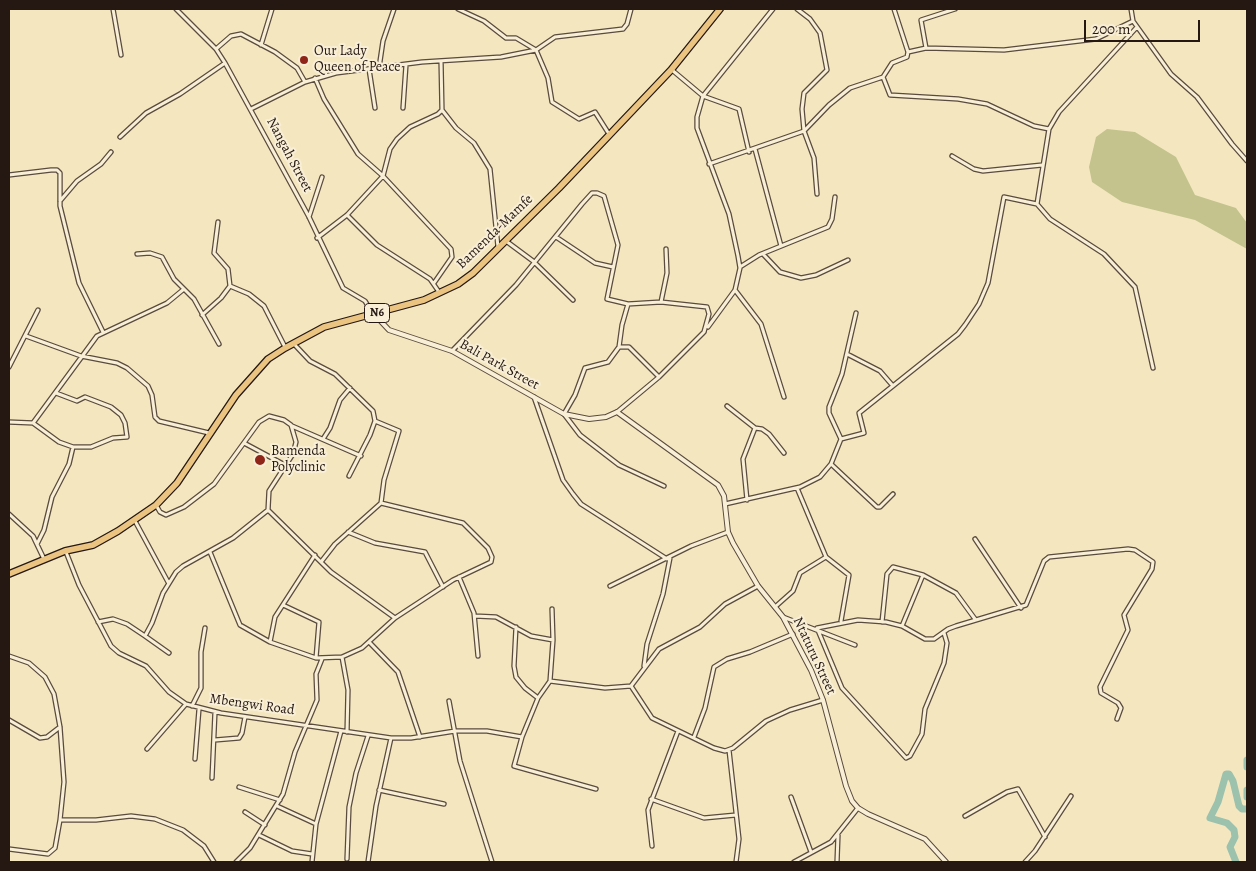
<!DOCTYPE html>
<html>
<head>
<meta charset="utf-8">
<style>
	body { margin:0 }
	#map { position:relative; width:1256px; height:871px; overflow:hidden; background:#f4e7c0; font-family:Alegreya,serif }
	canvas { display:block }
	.frame { position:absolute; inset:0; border:10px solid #251712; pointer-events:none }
	.scale { position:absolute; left:1084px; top:20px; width:116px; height:22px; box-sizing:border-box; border:2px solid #251712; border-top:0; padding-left:6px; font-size:15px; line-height:18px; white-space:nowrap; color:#251712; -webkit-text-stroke:4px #f8efd6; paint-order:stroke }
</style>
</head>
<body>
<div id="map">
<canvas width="1256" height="871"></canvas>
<div class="frame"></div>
<div class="scale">200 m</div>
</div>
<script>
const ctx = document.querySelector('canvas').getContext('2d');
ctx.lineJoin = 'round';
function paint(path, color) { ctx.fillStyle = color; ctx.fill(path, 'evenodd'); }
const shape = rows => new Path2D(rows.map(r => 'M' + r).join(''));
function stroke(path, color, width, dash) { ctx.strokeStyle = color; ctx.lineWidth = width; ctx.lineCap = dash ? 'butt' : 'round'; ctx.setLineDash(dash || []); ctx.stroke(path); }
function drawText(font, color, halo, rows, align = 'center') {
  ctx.font = font + ' Alegreya,serif'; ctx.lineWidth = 4; ctx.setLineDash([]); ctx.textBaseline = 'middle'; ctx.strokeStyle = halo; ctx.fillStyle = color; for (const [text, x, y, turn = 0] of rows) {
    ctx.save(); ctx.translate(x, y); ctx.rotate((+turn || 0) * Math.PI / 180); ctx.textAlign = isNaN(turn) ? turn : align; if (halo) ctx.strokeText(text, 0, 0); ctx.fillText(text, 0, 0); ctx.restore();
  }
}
const green = shape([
	[1107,129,1135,132,1176,157,1195,195,1236,208,1247,223,1247,249,1195,220,1122,202,1092,182,1089,167,1096,137]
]);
const river = shape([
	[1247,760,1247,767],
	[1247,790,1247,797],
	[1236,862,1230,847,1235,837,1234,830,1227,823,1210,818,1218,802,1226,774,1229,774,1233,781,1239,806,1242,809,1247,809]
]);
const minor = shape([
	[113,9,121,55],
	[176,9,216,49,225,63,309,217,343,288,365,301,373,314],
	[458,9,484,21,506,38,516,38,536,50,548,78,552,102,579,119,595,112,609,134],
	[797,9,810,19,820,33,827,70,804,93,802,109,804,131,814,158,817,194],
	[1131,9,1133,21,1171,74,1197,97,1232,144,1247,161],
	[261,45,272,9],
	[926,48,921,20,955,9],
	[216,49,231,36,241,34,275,52,297,68,305,82],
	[908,52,926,48,1004,50,1096,39,1133,21],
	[441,61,442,110,456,128,474,143,490,169,498,247],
	[379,68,383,41,394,9],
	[369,69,375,108],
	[672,70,703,96,697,117,697,128,729,214,738,256,740,268,735,290,708,327],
	[883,77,890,95,958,99,987,104,1034,126,1049,129,1037,204,1050,219,1104,254,1135,287,1153,368],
	[315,78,324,99,358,154,383,176,451,249,452,257,434,283],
	[403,108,406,65],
	[251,109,305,82,336,73,422,62,501,57,536,50,555,37,623,29,627,24,631,9],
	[1049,129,1059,112,1137,27],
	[120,137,146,113,180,94,225,63],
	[755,149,781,246],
	[749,152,739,109,703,96,773,9],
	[952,156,974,169,983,171,1042,165],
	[709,164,804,131,829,105,850,88,883,77,892,63,907,57,908,52,894,9],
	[9,175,51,170,57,170,60,173,60,206,79,283,103,332],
	[60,201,77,181,101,164,111,152],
	[347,215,377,245,430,279,439,292],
	[309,217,322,177],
	[556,237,595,263,613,267],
	[317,238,347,215,383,176,390,149,397,139,410,127,438,114,442,110],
	[506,241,533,261,573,300],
	[763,254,780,272,801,278,816,275,848,260],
	[740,267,759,255,828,227,832,219,835,197],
	[230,286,249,294,264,306,285,347],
	[184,289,194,299,219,344],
	[735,290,761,324,784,397],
	[661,302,667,273,666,249],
	[202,315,221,298,230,286,228,269,214,253,218,222],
	[26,336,81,356,117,363,127,368,148,386,152,395,155,417,159,421,209,433],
	[294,344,310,361,335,374,373,411,375,421,370,435,349,476],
	[619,347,622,325,628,304],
	[452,351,516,285,582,204,592,193,597,193,604,196,618,245,607,299,628,304,661,302,707,307,709,314,704,332],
	[847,354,880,371,893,386],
	[9,367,38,310],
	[659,377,629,347,619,347,608,362,585,368,575,395,564,414,580,435,619,465,664,486],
	[534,397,563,480,573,494,581,504,667,559],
	[727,406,755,428,762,429,769,434,784,453],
	[617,412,659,377,704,332],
	[9,422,33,423,97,336,167,303,184,289,174,279,162,257,150,253,137,254],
	[33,423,59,442,73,447,91,447,113,438,127,437,125,423,121,415,111,407,85,397,77,401,56,393],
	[292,426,361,456],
	[323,439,330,428,340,400,350,388],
	[841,439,864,433,859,413,958,334,965,325,979,304,988,283,1004,197,1037,204],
	[244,443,285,465],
	[831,464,877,507,880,507,893,494],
	[797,488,826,557,849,575,841,621],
	[747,500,743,459,755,428],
	[725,504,800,487,820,477,831,464,841,439,829,413,829,407,842,374,856,313],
	[156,505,160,512,166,515,184,507,214,484,259,422,269,416,284,420,291,425,296,442,293,454,269,491,268,510,331,572,395,618],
	[9,514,33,536,44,559],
	[135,521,168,582],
	[348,532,375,543,425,552,443,587],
	[975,539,1021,608],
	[37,544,44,530,52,497,69,464,73,447],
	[66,552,79,585,111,646,119,653,146,666,169,692,186,704,221,713,391,738,411,738,455,731,487,731,522,737,538,698,550,681,605,688,631,686,659,649,700,627,725,604,758,586],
	[210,552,240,625,270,642,316,658],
	[321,562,335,544,381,503,384,480,399,431,375,421],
	[459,577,474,613,478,656],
	[610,586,691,546,728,532],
	[283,605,319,622,316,658,342,657,362,648,395,618,453,580,491,562,492,557,488,548,463,523,381,503],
	[775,607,793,591,800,573,826,557],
	[475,616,496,617,531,636,553,640],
	[783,617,855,645],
	[98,622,113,619,127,624,145,636,152,623,163,593,176,572,183,566,233,538,268,510],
	[882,622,887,574,893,567,923,575,956,593,975,619],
	[902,626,923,575],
	[516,627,514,666,516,677,525,688,538,698],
	[944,633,947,643,944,663,925,709,922,734,910,756,906,758,842,688,817,628,858,620,886,622,902,626,925,639,934,639,948,629,956,626,1026,605,1044,561,1049,557,1128,549,1135,550,1153,562,1152,569,1124,615,1128,630,1100,687,1101,693,1118,703,1121,708,1117,719],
	[145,636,169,653],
	[270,642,275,617,315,555],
	[370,643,398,672,420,737],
	[9,656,29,663,45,677,54,694,60,727,64,782,60,820],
	[342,657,348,690,347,732],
	[644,666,647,644,663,594,670,558],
	[550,681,553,640,552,609],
	[631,686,652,718,714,748,725,751,733,748,766,721,790,710,823,700],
	[449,701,460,761,492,862],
	[192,706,201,688,201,652,205,628],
	[9,720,40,738,47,737,60,727],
	[522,737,514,766,596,789],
	[694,737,705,708,714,667,727,659,750,652,793,634],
	[215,740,239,738,242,733,245,717],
	[147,749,186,704],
	[729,750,739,839,736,862],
	[195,759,199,709],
	[212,778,215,712],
	[239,787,280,800],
	[379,790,444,804],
	[791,797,811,852],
	[651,799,704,818,736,815],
	[277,806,316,824],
	[245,812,265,825],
	[965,816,1007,792,1018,789,1045,837],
	[259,835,292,851,312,854],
	[652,846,648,810,678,731],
	[9,849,48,854,55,848,60,820,96,820,131,816,155,819,183,830,204,846,214,862],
	[347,859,349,807,356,773,368,736],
	[236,862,250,848,283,794,295,752,317,700,316,674,322,659],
	[312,862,316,824,341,731],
	[368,862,376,806,391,738],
	[794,862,831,842,858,808],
	[837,862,838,835],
	[1025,862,1035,851,1071,796]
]);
const tertiary = shape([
	[374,314,389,330,452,351,564,414,589,419,606,417,617,412,718,485,724,496,728,532,733,543,758,586,783,617,811,670,823,700,846,786,852,801,858,808,868,814,925,839,946,862]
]);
const trunk = shape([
	[9,574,65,551,93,545,118,531,156,505,177,483,236,395,268,359,285,348,324,327,424,300,458,284,473,273,559,188,671,70,720,9]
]);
const markers = [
	[304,60,5,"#8f2418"],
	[260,460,6,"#8f2418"]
];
const shields = [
	[377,313,25]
];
const shieldNames = [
	["N6",377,313]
];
const poiNames = [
	["Our Lady",314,52],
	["Queen of Peace",314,68],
	["Bamenda",271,452],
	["Polyclinic",271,468]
];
const streetNames = [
	["Nangah Street",289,155,62],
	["Bamenda-Mamfe",495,232,-44],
	["Bali Park Street",499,365,29],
	["Ntaturu Street",814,656,65],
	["Mbengwi Road",252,705,8]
];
paint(green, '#c4c38d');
stroke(river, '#9cc1ad', 7);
stroke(minor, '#594b3e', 5.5);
stroke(tertiary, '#594b3e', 6);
stroke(trunk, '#251712', 8);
stroke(minor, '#f8efd6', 3);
stroke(tertiary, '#f8efd6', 4);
stroke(trunk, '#eac480', 5.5);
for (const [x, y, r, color] of markers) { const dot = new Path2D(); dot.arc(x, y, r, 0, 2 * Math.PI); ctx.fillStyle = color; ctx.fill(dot); stroke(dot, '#f8efd6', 2); }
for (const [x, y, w] of shields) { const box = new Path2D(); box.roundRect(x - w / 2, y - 9.5, w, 19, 4); ctx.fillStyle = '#f8efd6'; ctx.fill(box); stroke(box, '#251712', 1); }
drawText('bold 12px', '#251712', null, shieldNames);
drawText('14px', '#251712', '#f8efd6', poiNames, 'left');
drawText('14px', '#251712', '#f8efd6', streetNames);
</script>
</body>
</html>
